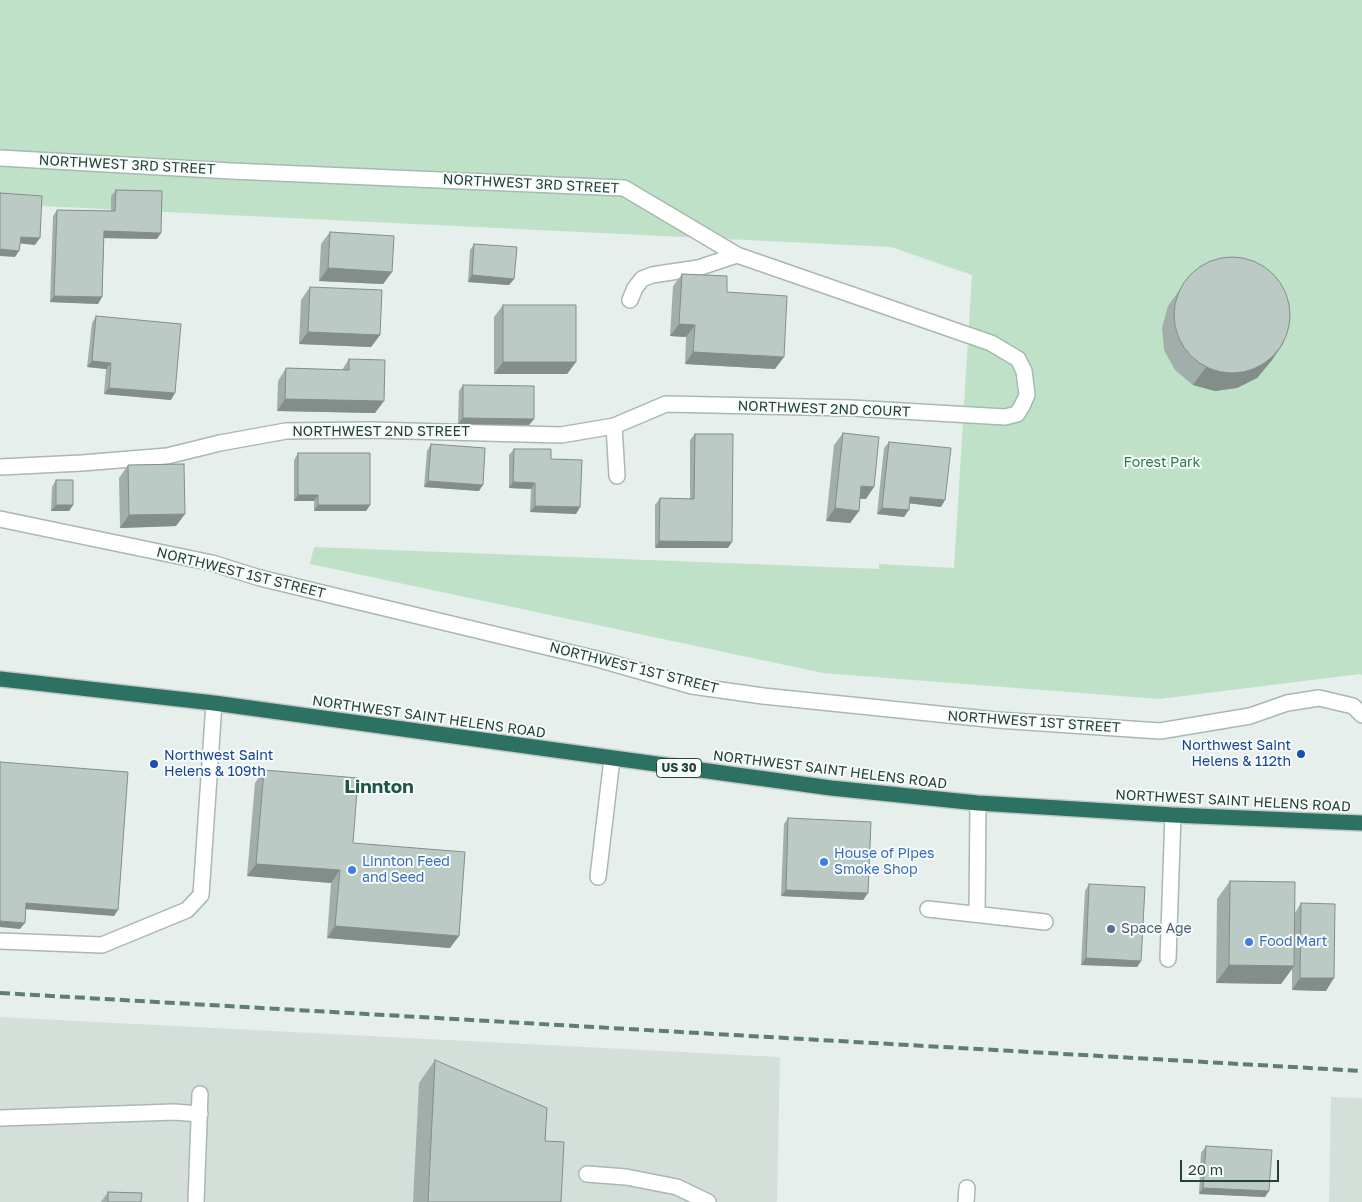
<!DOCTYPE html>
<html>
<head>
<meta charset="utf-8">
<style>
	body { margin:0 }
	#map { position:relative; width:1362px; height:1202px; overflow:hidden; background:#e6efeb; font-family:"Golos Text",sans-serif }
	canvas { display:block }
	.scale { position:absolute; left:1180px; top:1160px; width:99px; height:22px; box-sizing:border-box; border:2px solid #23433a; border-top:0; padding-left:6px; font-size:15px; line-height:18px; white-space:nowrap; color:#23433a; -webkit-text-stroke:4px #f7fbf9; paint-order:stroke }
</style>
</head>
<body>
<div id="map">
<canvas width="1362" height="1202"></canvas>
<div class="scale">20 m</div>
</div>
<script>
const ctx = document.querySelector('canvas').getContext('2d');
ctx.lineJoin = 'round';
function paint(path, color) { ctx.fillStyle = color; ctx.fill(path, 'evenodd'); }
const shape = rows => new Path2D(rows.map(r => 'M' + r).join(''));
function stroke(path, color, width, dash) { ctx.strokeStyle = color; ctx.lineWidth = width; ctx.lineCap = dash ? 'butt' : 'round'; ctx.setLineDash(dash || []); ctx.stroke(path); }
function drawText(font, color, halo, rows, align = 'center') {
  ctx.font = font + ' "Golos Text",sans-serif'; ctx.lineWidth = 4; ctx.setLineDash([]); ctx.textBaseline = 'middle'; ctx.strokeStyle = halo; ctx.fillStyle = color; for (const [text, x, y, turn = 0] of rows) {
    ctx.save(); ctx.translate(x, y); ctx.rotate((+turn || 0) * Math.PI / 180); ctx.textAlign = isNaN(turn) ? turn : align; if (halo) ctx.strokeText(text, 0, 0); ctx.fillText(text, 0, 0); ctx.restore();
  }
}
const built = shape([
	[0,1017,780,1057,777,1202,0,1202],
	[1331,1097,1362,1098,1362,1202,1329,1202]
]);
const green = shape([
	[0,0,1362,0,1362,675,1360,674,1159,699,823,673,310,564,314,547,879,569,879,564,954,568,972,275,891,247,0,204]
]);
const minor = shape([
	[0,158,231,171,624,188,737,255,991,343,1018,359,1024,371,1027,395,1022,406,1017,414,1005,417,851,408,666,404,614,426,561,435,370,430,286,431,220,443,167,456,82,463,0,467],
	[630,300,635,288,642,279,652,275,698,268,737,255],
	[614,426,617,476],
	[0,519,212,563,260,578,601,660,692,686,763,696,997,720,1160,731,1250,716,1287,703,1319,698,1353,706,1362,715],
	[598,877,612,759],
	[928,909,1045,922],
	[977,914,978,803],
	[0,941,102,945,187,910,201,895,214,703],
	[1168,959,1173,815],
	[0,1118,174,1112,200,1114],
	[587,1174,626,1177,677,1187,708,1202],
	[196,1202,200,1094],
	[966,1202,967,1188]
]);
const highway = shape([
	[0,679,214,703,831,788,978,803,1173,815,1362,823]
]);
const rail = shape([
	[0,993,1362,1071]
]);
const wall = shape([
	[116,190,157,239,104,238,102,297,98,304,50,302,53,216,57,210,111,211,111,196],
	[330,232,392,272,383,284,319,281,321,244],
	[474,244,514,279,509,285,468,282,470,250],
	[682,274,727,292,775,369,685,364,686,337,670,336,673,286],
	[310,287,380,335,371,347,299,344,301,300],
	[1181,288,1284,342,1272,360,1257,378,1237,388,1215,391,1193,385,1175,370,1164,350,1162,328,1168,306],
	[503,305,576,362,567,374,494,374,494,317],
	[96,316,171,400,104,394,106,369,87,367,92,323],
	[349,359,375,413,277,411,278,381,286,368,342,370],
	[463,385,534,419,529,425,458,424,459,391],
	[843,433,866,499,860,499,859,511,850,523,826,521,834,445],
	[695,434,728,548,655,548,655,505,660,498,690,499,690,440],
	[889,442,941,507,909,503,904,517,877,514,884,448],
	[431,444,479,491,424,487,427,451],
	[514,449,551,459,580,507,576,514,530,512,531,489,509,488,509,455],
	[298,453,370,505,366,511,314,511,314,501,294,501,294,460],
	[128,465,176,526,120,528,119,478],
	[56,480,73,505,69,511,51,511,52,487],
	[264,770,353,843,450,948,327,938,331,883,247,876,255,783],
	[788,818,868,893,863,900,781,896,784,824],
	[1230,881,1295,913,1301,903,1326,991,1292,990,1292,969,1281,984,1216,983,1217,899],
	[1089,884,1141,961,1137,967,1081,965,1085,891],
	[435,1060,545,1141,561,1202,413,1202,419,1083],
	[1206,1146,1265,1197,1199,1194,1201,1153],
	[108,1192,141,1202,101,1202]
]);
const shadedWall = shape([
	[104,231,161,233,157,239,100,238],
	[21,237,40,238,35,245,16,243],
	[0,249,19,251,15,257,0,256],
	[328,268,392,272,383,284,319,281],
	[472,275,514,279,509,285,468,282],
	[54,296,102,297,98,304,50,302],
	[679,324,695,325,686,337,670,336],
	[308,332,380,335,371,347,299,344],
	[1284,342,1272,360,1257,378,1237,388,1215,391,1193,385,1206,367],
	[693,352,784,357,775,369,685,364],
	[92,361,111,363,106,369,87,367],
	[503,362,576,362,567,374,494,374],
	[109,388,175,393,171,400,104,394],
	[285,399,384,401,375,413,277,411],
	[463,418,534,419,529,425,458,424],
	[428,481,483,485,479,491,424,487],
	[513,482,535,483,531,489,509,488],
	[861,486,874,487,866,499,852,498],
	[298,495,318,495,314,501,294,501],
	[910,497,945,500,941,507,906,503],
	[56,505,73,505,69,511,51,511],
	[318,505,370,505,366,511,314,511],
	[535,506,580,507,576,514,530,512],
	[835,508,859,511,850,523,826,521],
	[882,508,909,510,904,517,877,514],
	[185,514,176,526,120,528,129,515],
	[659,541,732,542,728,548,655,548],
	[256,864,340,870,331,883,247,876],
	[786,890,868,893,863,900,781,896],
	[26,903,118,910,114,916,22,909],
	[0,921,25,923,20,929,0,927],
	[335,926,459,936,450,948,327,938],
	[1086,958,1141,961,1137,967,1081,965],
	[1229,965,1294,966,1281,984,1216,983],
	[1300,978,1334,978,1326,991,1292,990],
	[1203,1188,1269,1191,1265,1197,1199,1194]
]);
const building = shape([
	[116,190,162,191,161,233,104,231,102,297,54,296,57,210,115,211,116,190],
	[0,193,42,196,40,238,21,237,19,251,0,249,0,193],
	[330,232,394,236,392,272,328,268,330,232],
	[474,244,517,247,514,279,472,275,474,244],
	'1174 315a58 58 0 1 1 116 0a58 58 0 1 1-116 0Z',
	[682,274,727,276,727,292,787,296,784,357,693,352,695,325,679,324,682,274],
	[310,287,382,290,380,335,308,332,310,287],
	[503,305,576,305,576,362,503,362,503,305],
	[96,316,181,324,175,393,109,388,111,363,92,361,96,316],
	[349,359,385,360,384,401,285,399,286,368,349,370,349,359],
	[463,385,534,386,534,419,463,418,463,385],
	[843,433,879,437,874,487,861,486,859,511,835,508,843,433],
	[695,434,733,434,732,542,659,541,660,498,694,499,695,434],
	[889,442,951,448,945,500,910,497,909,510,882,508,889,442],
	[431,444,485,448,483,485,428,481,431,444],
	[514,449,551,449,551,459,582,460,580,507,535,506,535,483,513,482,514,449],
	[298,453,370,453,370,505,318,505,318,495,298,495,298,453],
	[184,464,185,514,129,515,128,465,184,464],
	[56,480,73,480,73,505,56,505,56,480],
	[0,762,128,772,118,910,26,903,25,923,0,921,0,762],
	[264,770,358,778,353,843,465,852,459,936,335,926,340,870,256,864,264,770],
	[788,818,871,822,868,893,786,890,788,818],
	[1230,881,1295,882,1294,966,1229,965,1230,881],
	[1089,884,1145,887,1141,961,1086,958,1089,884],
	[1301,903,1335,904,1334,978,1300,978,1301,903],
	[435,1060,547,1108,545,1141,564,1142,561,1202,428,1202,435,1060],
	[1206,1146,1272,1150,1269,1191,1203,1188,1206,1146],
	[108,1192,142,1193,141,1202,108,1202,108,1192]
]);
const markers = [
	[1301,754,5,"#1a4fb4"],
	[154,764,5,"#1a4fb4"],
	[824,862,5,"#3f7fe0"],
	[352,870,5,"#3f7fe0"],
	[1111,929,5,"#5c6f8a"],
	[1249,942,5,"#3f7fe0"]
];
const shields = [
	[679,768,45]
];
const shieldNames = [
	["US 30",679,768]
];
const streetNames = [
	["NORTHWEST 3RD STREET",127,165,3],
	["NORTHWEST 3RD STREET",531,184,3],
	["NORTHWEST 2ND COURT",824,409,2],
	["NORTHWEST 2ND STREET",381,432],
	["NORTHWEST 1ST STREET",241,573,14],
	["NORTHWEST 1ST STREET",634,668,14],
	["NORTHWEST SAINT HELENS ROAD",429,717,8],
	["NORTHWEST 1ST STREET",1034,722,4],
	["NORTHWEST SAINT HELENS ROAD",830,770,7],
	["NORTHWEST SAINT HELENS ROAD",1233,801,3]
];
const parkNames = [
	["Forest Park",1162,463]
];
const transitNames = [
	["Northwest Saint",1291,746],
	["Helens & 112th",1291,762],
	["Northwest Saint",164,756,"left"],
	["Helens & 109th",164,772,"left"]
];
const shopNames = [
	["House of Pipes",834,854],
	["Smoke Shop",834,870],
	["Linnton Feed",362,862],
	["and Seed",362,878],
	["Food Mart",1259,942]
];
const serviceNames = [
	["Space Age",1121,929]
];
const districtNames = [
	["Linnton",379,787]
];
paint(built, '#d4dfda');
paint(green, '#bee1c8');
stroke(minor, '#a8b8b2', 18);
stroke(highway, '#c1cac8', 18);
stroke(minor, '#fff', 15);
stroke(highway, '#2d7163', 15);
stroke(rail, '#5e7e75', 4, [10, 5]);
paint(wall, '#a1aea9');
paint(shadedWall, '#838d89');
paint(building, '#bbcac4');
stroke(building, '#838d89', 1);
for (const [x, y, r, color] of markers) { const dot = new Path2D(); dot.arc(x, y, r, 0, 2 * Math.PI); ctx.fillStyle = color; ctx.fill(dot); stroke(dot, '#f7fbf9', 2); }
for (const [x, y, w] of shields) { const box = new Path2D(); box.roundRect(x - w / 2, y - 9.5, w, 19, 4); ctx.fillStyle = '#f7fbf9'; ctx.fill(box); stroke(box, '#23433a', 1); }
drawText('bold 12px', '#23433a', null, shieldNames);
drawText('14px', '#23433a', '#f7fbf9', streetNames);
drawText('14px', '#2b7c4b', '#f7fbf9', parkNames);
drawText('14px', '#164399', '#f7fbf9', transitNames, 'right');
drawText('14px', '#366cbe', '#f7fbf9', shopNames, 'left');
drawText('14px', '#4e5e75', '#f7fbf9', serviceNames, 'left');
drawText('bold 19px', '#1d5649', '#f7fbf9', districtNames);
</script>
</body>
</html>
